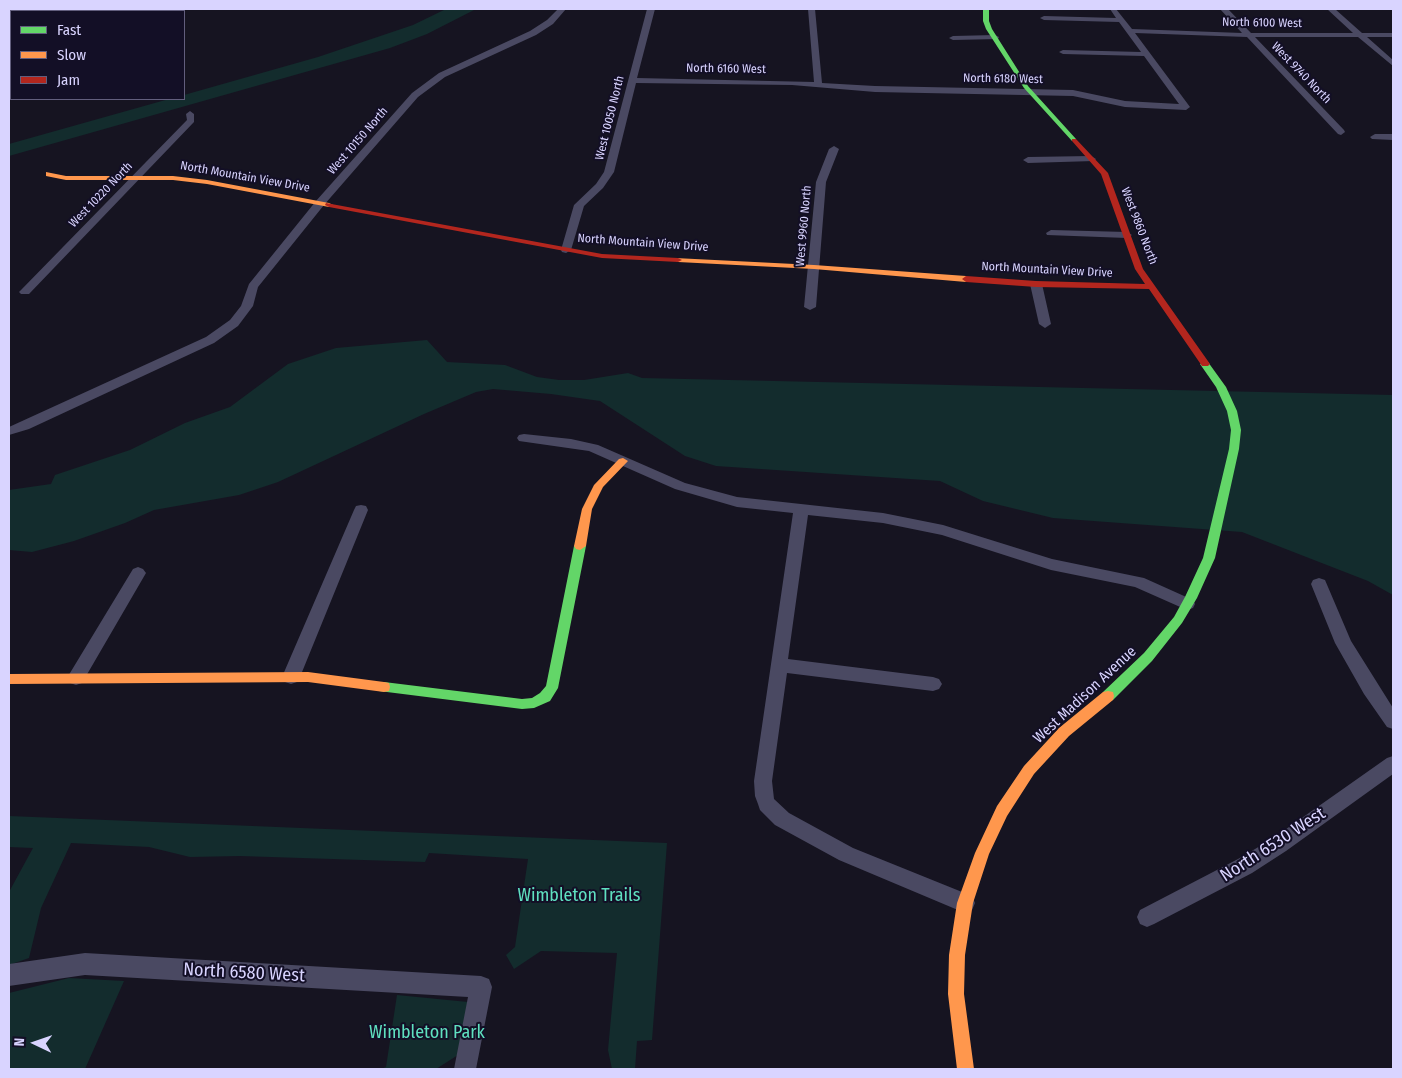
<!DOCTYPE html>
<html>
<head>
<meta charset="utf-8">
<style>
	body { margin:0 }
	#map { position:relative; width:1402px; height:1078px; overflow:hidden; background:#161421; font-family:"Fira Sans Condensed",sans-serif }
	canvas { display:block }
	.frame { position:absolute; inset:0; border:10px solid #d9d4ff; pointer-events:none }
	.legend { position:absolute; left:10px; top:10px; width:175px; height:90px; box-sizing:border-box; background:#130f26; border:1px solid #625e7d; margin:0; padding:6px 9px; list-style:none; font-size:15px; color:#d9d4ff }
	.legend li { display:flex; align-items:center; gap:10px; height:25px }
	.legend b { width:25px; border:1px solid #625e7d }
	.north { position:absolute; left:10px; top:1018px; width:50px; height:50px; -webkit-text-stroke:4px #130f26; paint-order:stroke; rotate:273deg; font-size:14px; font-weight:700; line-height:20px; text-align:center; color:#d9d4ff }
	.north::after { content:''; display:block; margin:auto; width:18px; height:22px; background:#d9d4ff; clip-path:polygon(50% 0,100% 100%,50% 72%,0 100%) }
</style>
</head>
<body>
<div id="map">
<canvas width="1402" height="1078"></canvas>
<div class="frame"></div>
<ul class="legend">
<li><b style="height:6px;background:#63d668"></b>Fast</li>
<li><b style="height:6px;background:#ff974d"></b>Slow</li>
<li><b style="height:6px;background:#b3261e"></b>Jam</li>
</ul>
<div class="north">N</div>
</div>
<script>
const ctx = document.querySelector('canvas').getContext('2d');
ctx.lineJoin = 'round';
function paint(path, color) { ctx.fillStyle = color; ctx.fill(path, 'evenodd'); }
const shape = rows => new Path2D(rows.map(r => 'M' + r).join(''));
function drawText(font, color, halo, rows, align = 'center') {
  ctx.font = font + ' "Fira Sans Condensed",sans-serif'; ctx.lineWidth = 4; ctx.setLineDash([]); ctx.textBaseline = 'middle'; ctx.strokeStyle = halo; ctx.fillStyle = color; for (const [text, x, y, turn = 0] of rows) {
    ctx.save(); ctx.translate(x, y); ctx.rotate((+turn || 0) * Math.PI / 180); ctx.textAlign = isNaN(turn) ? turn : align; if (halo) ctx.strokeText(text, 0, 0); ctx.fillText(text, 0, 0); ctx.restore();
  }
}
const green = shape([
	[446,9,476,9,427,34,390,48,9,156,9,144,169,99,184,99,184,95,318,57,413,25],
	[427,340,447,362,505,365,537,377,559,380,584,380,628,373,642,378,1393,395,1393,595,1368,581,1242,532,1053,518,983,501,940,481,716,466,685,456,600,401,551,394,493,389,476,392,424,414,278,482,239,495,154,510,125,523,74,541,32,552,9,550,9,490,51,484,55,475,130,450,185,423,230,407,288,364,336,348],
	[9,816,667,843,652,1040,637,1041,635,1069,612,1069,608,1050,617,953,541,951,514,969,506,955,515,947,528,859,429,853,425,862,240,856,190,857,149,847,71,843,41,908,29,958,9,965,9,892,33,848,9,847],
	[69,978,124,981,85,1069,9,1069,9,993],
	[397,995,468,1002,458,1055,436,1069,381,1069,386,1067]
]);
const street = shape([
	[558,9,566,9,553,24,536,35,445,77,418,97,324,205,258,287,253,306,238,326,214,343,29,429,9,435,9,427,206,337,230,320,241,306,249,284,316,201,412,93,439,73,530,31,547,20,558,9],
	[647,9,655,9,637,78,814,82,808,9,815,9,822,83,875,86,1073,90,1125,101,1179,104,1144,56,1063,54,1059,52,1063,50,1141,52,1119,22,1044,20,1040,18,1044,16,1116,18,1110,9,1116,9,1132,29,1242,33,1220,9,1228,9,1251,33,1353,33,1327,9,1335,9,1362,33,1393,33,1393,37,1367,37,1393,60,1393,66,1358,37,1255,37,1344,130,1345,132,1341,135,1338,134,1247,37,1135,33,1190,107,1186,110,1125,107,1073,96,875,92,792,85,636,83,614,172,603,188,584,206,571,250,566,253,562,252,561,250,574,205,596,184,604,172,647,9],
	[995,35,999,37,998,39,953,40,949,38,953,36,995,35],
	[190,111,194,114,194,122,29,294,21,294,19,292,21,290,187,120,186,114,190,111],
	[1375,134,1393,134,1393,140,1372,139,1370,137,1375,134],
	[834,146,839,149,826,182,816,307,810,310,804,307,816,182,829,149,834,146],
	[1091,156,1096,159,1094,161,1028,163,1023,160,1028,157,1091,156],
	[1051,230,1127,232,1132,235,1127,238,1047,235,1046,233,1051,230],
	[1036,281,1042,284,1051,324,1045,328,1039,324,1030,284,1036,281],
	[524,434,571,439,598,445,685,483,737,497,883,513,943,525,1052,559,1144,578,1193,600,1195,604,1193,608,1187,610,1135,587,1051,570,942,535,883,523,808,515,788,659,933,677,939,679,942,684,939,689,933,691,787,673,772,781,774,799,789,813,853,848,972,896,975,903,972,910,965,913,839,860,775,825,760,810,758,804,755,796,754,781,793,513,737,507,675,489,589,451,519,441,517,438,519,435,524,434],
	[361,505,366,506,368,510,300,677,297,682,291,684,285,682,282,677,354,510,356,506,361,505],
	[138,567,143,569,146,573,82,683,76,685,70,683,67,678,70,673,133,569,138,567],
	[1319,578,1325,580,1351,641,1393,708,1393,729,1387,727,1364,694,1335,643,1311,584,1313,580,1319,578],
	[1393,756,1393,774,1286,851,1252,873,1154,924,1147,927,1140,924,1137,917,1140,910,1238,859,1272,839,1387,758,1393,756],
	[85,953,481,976,489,979,492,987,476,1069,454,1069,468,997,85,975,9,986,9,964,85,953]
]);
const fast = shape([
	[983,9,989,9,989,21,992,29,1028,86,1076,139,1076,141,1072,141,1024,88,986,29,983,21,983,9],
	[1205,361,1208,362,1226,387,1237,411,1241,430,1239,449,1215,558,1197,598,1182,623,1152,661,1113,700,1108,701,1103,700,1102,696,1103,692,1144,653,1174,617,1185,597,1203,558,1229,449,1231,430,1227,411,1216,387,1200,364,1205,361],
	[580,542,586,546,558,688,550,701,534,708,522,709,379,691,378,687,379,683,384,682,522,699,532,698,540,693,546,686,574,546,580,542]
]);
const slow = shape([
	[46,172,66,176,173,176,207,180,329,203,333,205,329,207,207,184,173,180,66,180,46,176,46,172],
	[675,258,814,265,966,276,970,279,966,282,814,269,678,262,674,260,675,258],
	[623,458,628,461,603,487,592,509,586,546,580,550,576,549,574,546,582,509,594,485,619,459,623,458],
	[308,672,384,682,389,683,390,687,389,691,384,692,308,682,9,684,9,674,308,672],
	[1108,691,1113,692,1114,696,1113,700,1069,736,1034,774,1007,816,989,854,973,903,965,955,964,994,974,1069,957,1069,948,994,949,955,957,903,975,853,997,806,1024,766,1059,728,1103,692,1108,691]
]);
const jam = shape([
	[1072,139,1076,139,1108,173,1143,269,1210,364,1208,366,1202,366,1149,289,1036,287,966,282,962,279,966,276,1036,281,1145,284,1135,269,1101,174,1072,141,1072,139],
	[326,203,602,254,678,258,682,260,678,262,602,258,329,207,325,205,326,203]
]);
const farStreetnames = [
	["North 6100 West",1262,23,1],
	["North 6160 West",726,69,1],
	["West 9740 North",1301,73,46],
	["North 6180 West",1003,79,1],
	["West 10050 North",610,118,-76],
	["West 10150 North",358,141,-49],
	["North Mountain View Drive",245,177,10],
	["West 10220 North",101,195,-46],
	["West 9960 North",804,226,-85],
	["West 9860 North",1139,226,69],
	["North Mountain View Drive",643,243,4],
	["North Mountain View Drive",1047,270,3]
];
const streetNames = [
	["West Madison Avenue",1085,695,-43]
];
const nearStreetnames = [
	["North 6530 West",1273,845,-33],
	["North 6580 West",244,973,3]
];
const nearParknames = [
	["Wimbleton Trails",579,896],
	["Wimbleton Park",427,1033]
];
paint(green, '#132c2d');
paint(street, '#4a4962');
paint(fast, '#63d668');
paint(slow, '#ff974d');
paint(jam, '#b3261e');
drawText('12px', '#d9d4ff', '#130f26', farStreetnames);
drawText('15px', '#d9d4ff', '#130f26', streetNames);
drawText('18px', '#d9d4ff', '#130f26', nearStreetnames);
drawText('18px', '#5fe0c0', '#130f26', nearParknames);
</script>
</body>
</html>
